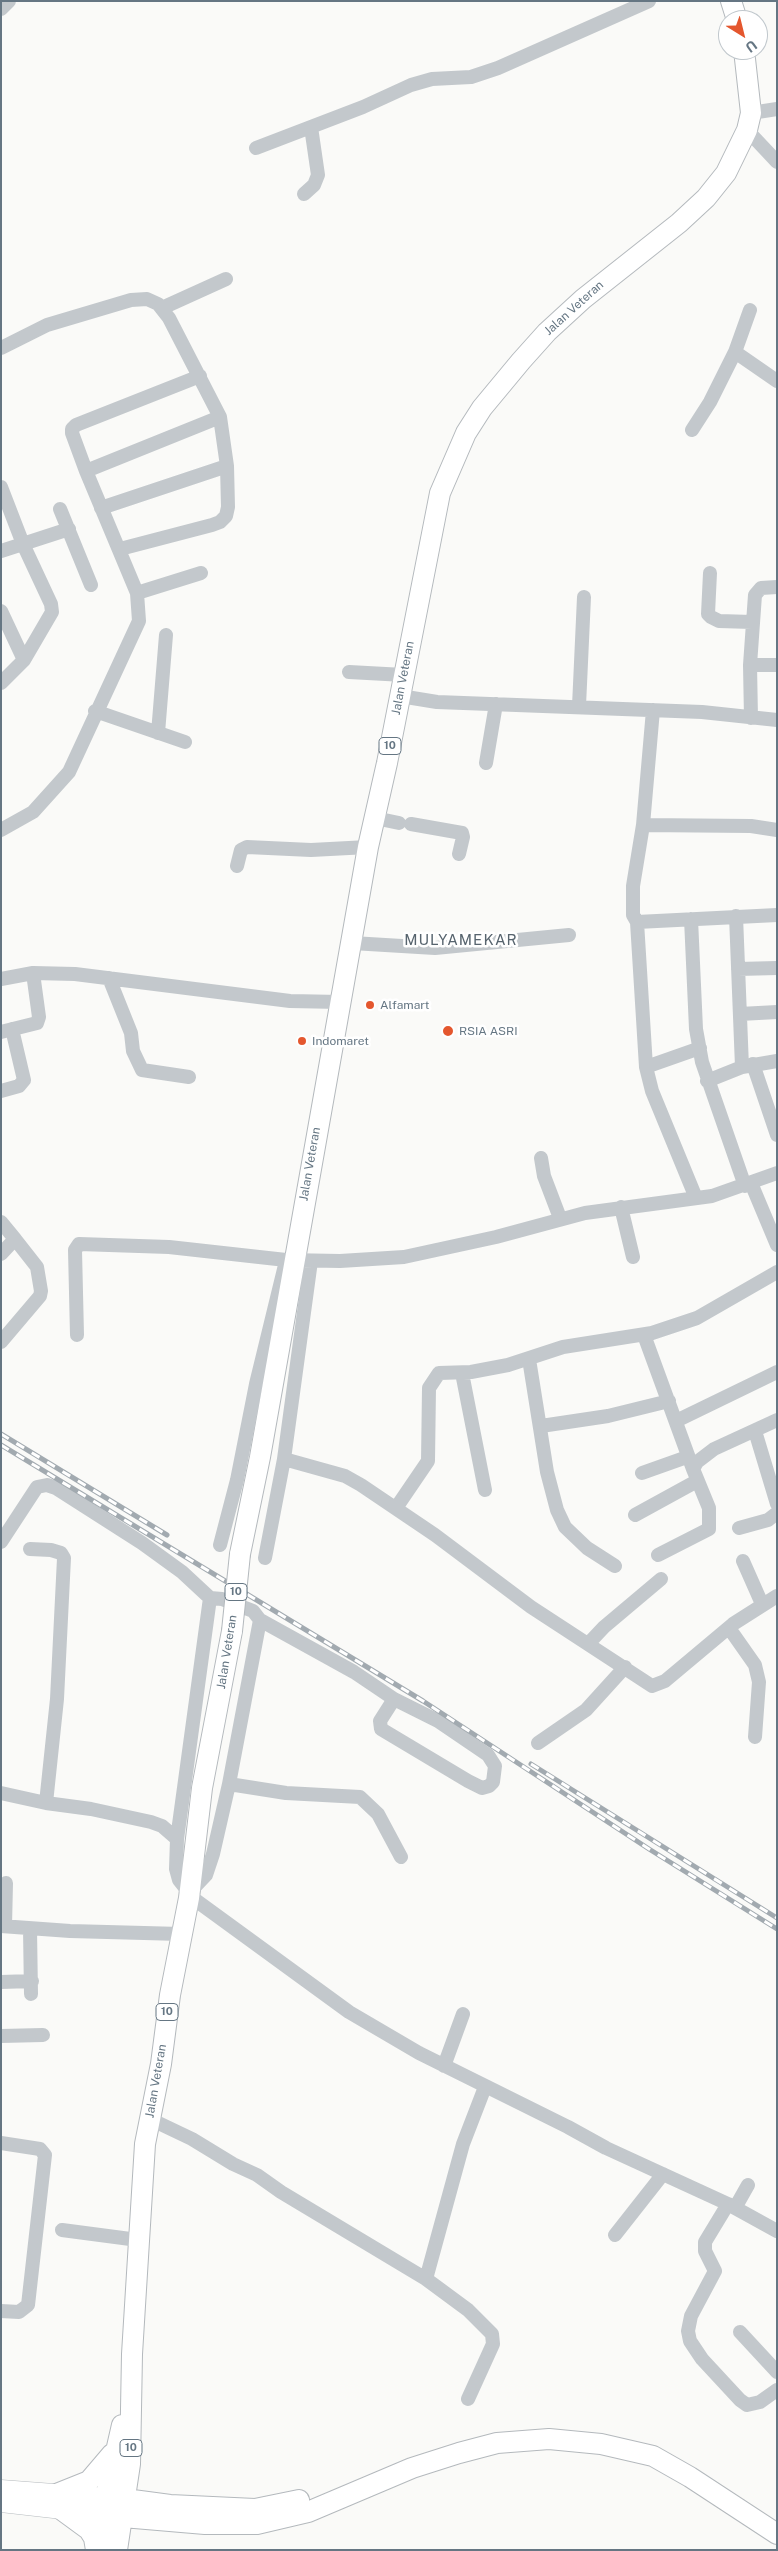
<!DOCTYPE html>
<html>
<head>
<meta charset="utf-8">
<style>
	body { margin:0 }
	#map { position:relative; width:778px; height:2551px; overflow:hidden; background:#fafaf8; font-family:"Public Sans",sans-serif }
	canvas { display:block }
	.frame { position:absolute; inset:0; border:2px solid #657683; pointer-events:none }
	.north { position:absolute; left:718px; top:10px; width:50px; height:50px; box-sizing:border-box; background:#fff; border:1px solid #c1c8cd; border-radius:50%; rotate:144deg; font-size:14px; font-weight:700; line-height:20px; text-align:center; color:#657683 }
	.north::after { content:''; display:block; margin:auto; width:18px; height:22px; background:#e4572e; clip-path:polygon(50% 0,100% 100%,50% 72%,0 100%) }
</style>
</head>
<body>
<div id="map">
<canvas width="778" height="2551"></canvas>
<div class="frame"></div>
<div class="north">U</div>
</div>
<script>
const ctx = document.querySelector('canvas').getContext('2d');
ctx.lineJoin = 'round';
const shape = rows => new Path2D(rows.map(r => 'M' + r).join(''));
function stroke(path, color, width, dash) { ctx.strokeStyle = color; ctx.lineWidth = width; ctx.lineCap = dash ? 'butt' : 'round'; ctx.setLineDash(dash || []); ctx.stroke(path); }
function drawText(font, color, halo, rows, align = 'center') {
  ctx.font = font + ' "Public Sans",sans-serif'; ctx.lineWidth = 5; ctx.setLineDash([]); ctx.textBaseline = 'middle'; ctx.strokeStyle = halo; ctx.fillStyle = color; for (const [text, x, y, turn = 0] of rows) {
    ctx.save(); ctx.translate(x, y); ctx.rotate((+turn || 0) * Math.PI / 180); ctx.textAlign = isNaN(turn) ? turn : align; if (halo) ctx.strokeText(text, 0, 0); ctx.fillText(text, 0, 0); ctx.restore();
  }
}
const minor = shape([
	[1,9,9,1],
	[751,113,777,109],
	[747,130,777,162],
	[256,148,363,107,411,85,432,79,471,77,498,68,649,1],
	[304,194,314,185,318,175,311,127],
	[162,308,226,279],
	[1,348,47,325,131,300,147,299,158,304,169,318,220,417,227,466,228,507,226,516,220,522,212,525,120,549],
	[735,352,750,310],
	[692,430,710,402,735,352,777,381],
	[86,471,220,417],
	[1,487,23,544,51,604,52,612,24,660,1,683],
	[101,508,227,466],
	[60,509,91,585],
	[1,551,69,529],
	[710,573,708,614,711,617,719,621,752,622],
	[137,593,201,573],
	[1,611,24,660],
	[750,665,777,665],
	[349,672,404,675],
	[400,696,437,702,702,712,777,720],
	[579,706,584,597],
	[95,711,185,742],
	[751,718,750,665,755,595,761,588,777,587],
	[158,733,166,635],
	[486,763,496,704],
	[375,818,399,823],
	[411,824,462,833,463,837,459,854],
	[643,825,751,826,777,830],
	[1,830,33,812,69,772,139,621,137,593,86,471,72,433,72,429,76,425,200,376],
	[237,866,241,850,247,847,311,850,368,847],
	[736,916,742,1067],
	[691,919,696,1029,702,1062,745,1186],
	[637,922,633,915,633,886,643,825,653,710],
	[352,943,435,948,569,935],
	[738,969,777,968],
	[109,978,131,1033,133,1051,142,1070,189,1077],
	[1,979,33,973,75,974,290,1001,340,1002],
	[740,1014,777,1012],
	[1,1032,37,1023,39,1017,33,973],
	[753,1064,777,1135],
	[646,1067,700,1048],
	[707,1081,742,1067,777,1061],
	[1,1091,19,1086,24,1080,12,1029],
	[541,1158,544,1176,560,1218],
	[751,1183,777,1245],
	[696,1198,652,1091,646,1067,637,922,777,915],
	[621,1207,633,1257],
	[1,1222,15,1239],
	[1,1254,15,1239,37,1267,41,1291,40,1296,1,1342],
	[77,1335,75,1250,79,1244,169,1247,286,1260,340,1261,404,1257,496,1237,585,1213,712,1196,777,1173],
	[644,1335,693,1469],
	[529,1359,547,1472,557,1510,565,1527,587,1548,615,1566],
	[462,1373,485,1490],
	[676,1421,777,1372],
	[541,1426,608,1416,669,1401],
	[755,1431,777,1504],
	[284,1459,345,1476,361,1485,435,1535,531,1607,652,1686,665,1681,733,1624,777,1596],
	[642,1473,687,1457],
	[396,1508,428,1461,429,1388,439,1373,471,1372,508,1365,563,1347,652,1333,697,1318,777,1272],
	[635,1515,697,1481],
	[739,1528,768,1520,777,1513],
	[1,1542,37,1487,47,1485,56,1488,142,1543,182,1572,210,1598,222,1599,253,1611,260,1620,229,1784,213,1854,206,1875,189,1893],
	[220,1545,237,1480,256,1384,286,1261],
	[30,1549,51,1550,61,1553,64,1558,57,1699,46,1803],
	[658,1555,709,1529,709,1508,693,1469,697,1462,714,1449,777,1420],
	[265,1558,284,1459,311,1261],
	[743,1561,762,1604],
	[210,1598,177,1839,176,1869,179,1880,194,1899,349,2012,419,2053,568,2127,606,2148,728,2204,777,2231],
	[260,1620,354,1672,394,1699,438,1721,488,1755,495,1766,493,1782,489,1786,482,1788,468,1781,381,1729,380,1721,394,1699],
	[729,1628,755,1665,759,1682,755,1737],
	[588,1644,604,1627,661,1579],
	[538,1743,586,1710,625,1667],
	[229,1784,286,1793,360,1797,378,1814,401,1857],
	[1,1793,46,1803,91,1809,151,1822,162,1826,177,1839],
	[1,1926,70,1931,181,1934],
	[5,1926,6,1883],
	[30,1929,31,1994],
	[1,1982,32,1981],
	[1,2036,43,2035],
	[444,2066,463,2014],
	[150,2119,192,2139,233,2164,257,2175,281,2192,426,2279],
	[1,2143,40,2149,45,2155,28,2305,19,2312,1,2311],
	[728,2204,705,2242,705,2251,715,2271,691,2316,688,2331,690,2341,702,2359,740,2400,747,2405,760,2402,777,2390],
	[735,2208,748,2185],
	[62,2230,138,2240],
	[615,2235,663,2174],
	[740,2332,777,2372],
	[468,2399,493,2344,492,2334,468,2310,426,2279,463,2144,485,2087]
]);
const major = shape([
	[1,2489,120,2498],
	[1,2503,115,2516]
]);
const highway = shape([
	[731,1,737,20],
	[240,1554,260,1457,368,847,387,763,440,493,466,433,482,408,521,361,547,332,583,299,679,223,706,198,726,173,747,130,751,113,744,50],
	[54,2495,89,2481,112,2454],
	[125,2499,170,2505,255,2509,299,2500],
	[59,2508,89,2530,94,2538,96,2550],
	[123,2517,205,2524,257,2524,308,2512,412,2468,459,2453,497,2443,549,2439,601,2444,653,2456,690,2477,777,2534],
	[98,2550,102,2513,122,2425],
	[117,2550,130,2464,132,2354,145,2144,161,2064,170,1995,189,1898,202,1788,232,1631]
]);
const rail = shape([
	[1,1434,167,1535],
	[1,1445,423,1701,649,1849,777,1929],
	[531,1764,777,1918]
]);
const highwayBridge = shape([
	[232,1631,240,1554]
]);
const markers = [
	[370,1005,5,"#e4572e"],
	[448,1031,6,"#e4572e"],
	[302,1041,5,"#e4572e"]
];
const shields = [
	[390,746,22],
	[236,1592,22],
	[167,2012,22],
	[131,2448,22]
];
const shieldNames = [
	["10",390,746],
	["10",236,1592],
	["10",167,2012],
	["10",131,2448]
];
const streetNames = [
	["Jalan Veteran",574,308,-42],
	["Jalan Veteran",403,678,-79],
	["Jalan Veteran",310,1164,-80],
	["Jalan Veteran",227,1652,-81],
	["Jalan Veteran",156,2081,-80]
];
const poiNames = [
	["Alfamart",380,1005],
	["RSIA ASRI",459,1031],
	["Indomaret",312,1041]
];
const quarterNames = [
	["MULYAMEKAR",461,940]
];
stroke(major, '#b5babe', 19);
stroke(highway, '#b4b9bd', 22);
stroke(minor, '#c3c8cc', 14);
stroke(major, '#fff', 18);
stroke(highway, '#fff', 20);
stroke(rail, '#a2aab0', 5);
stroke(rail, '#fff', 3, [9]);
stroke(highwayBridge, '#b4b9bd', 22, []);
stroke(highwayBridge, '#fff', 20);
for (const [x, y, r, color] of markers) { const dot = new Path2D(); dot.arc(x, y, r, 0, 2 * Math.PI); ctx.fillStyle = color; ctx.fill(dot); stroke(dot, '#fff', 2); }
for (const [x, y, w] of shields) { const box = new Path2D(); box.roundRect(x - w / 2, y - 8.5, w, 17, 4); ctx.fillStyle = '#fff'; ctx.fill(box); stroke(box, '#657683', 1); }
drawText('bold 11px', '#657683', null, shieldNames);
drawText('12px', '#657683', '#fff', streetNames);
drawText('12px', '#657683', '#fff', poiNames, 'left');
ctx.letterSpacing = '1px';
drawText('15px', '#57646e', '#fff', quarterNames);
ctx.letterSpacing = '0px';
</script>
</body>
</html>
